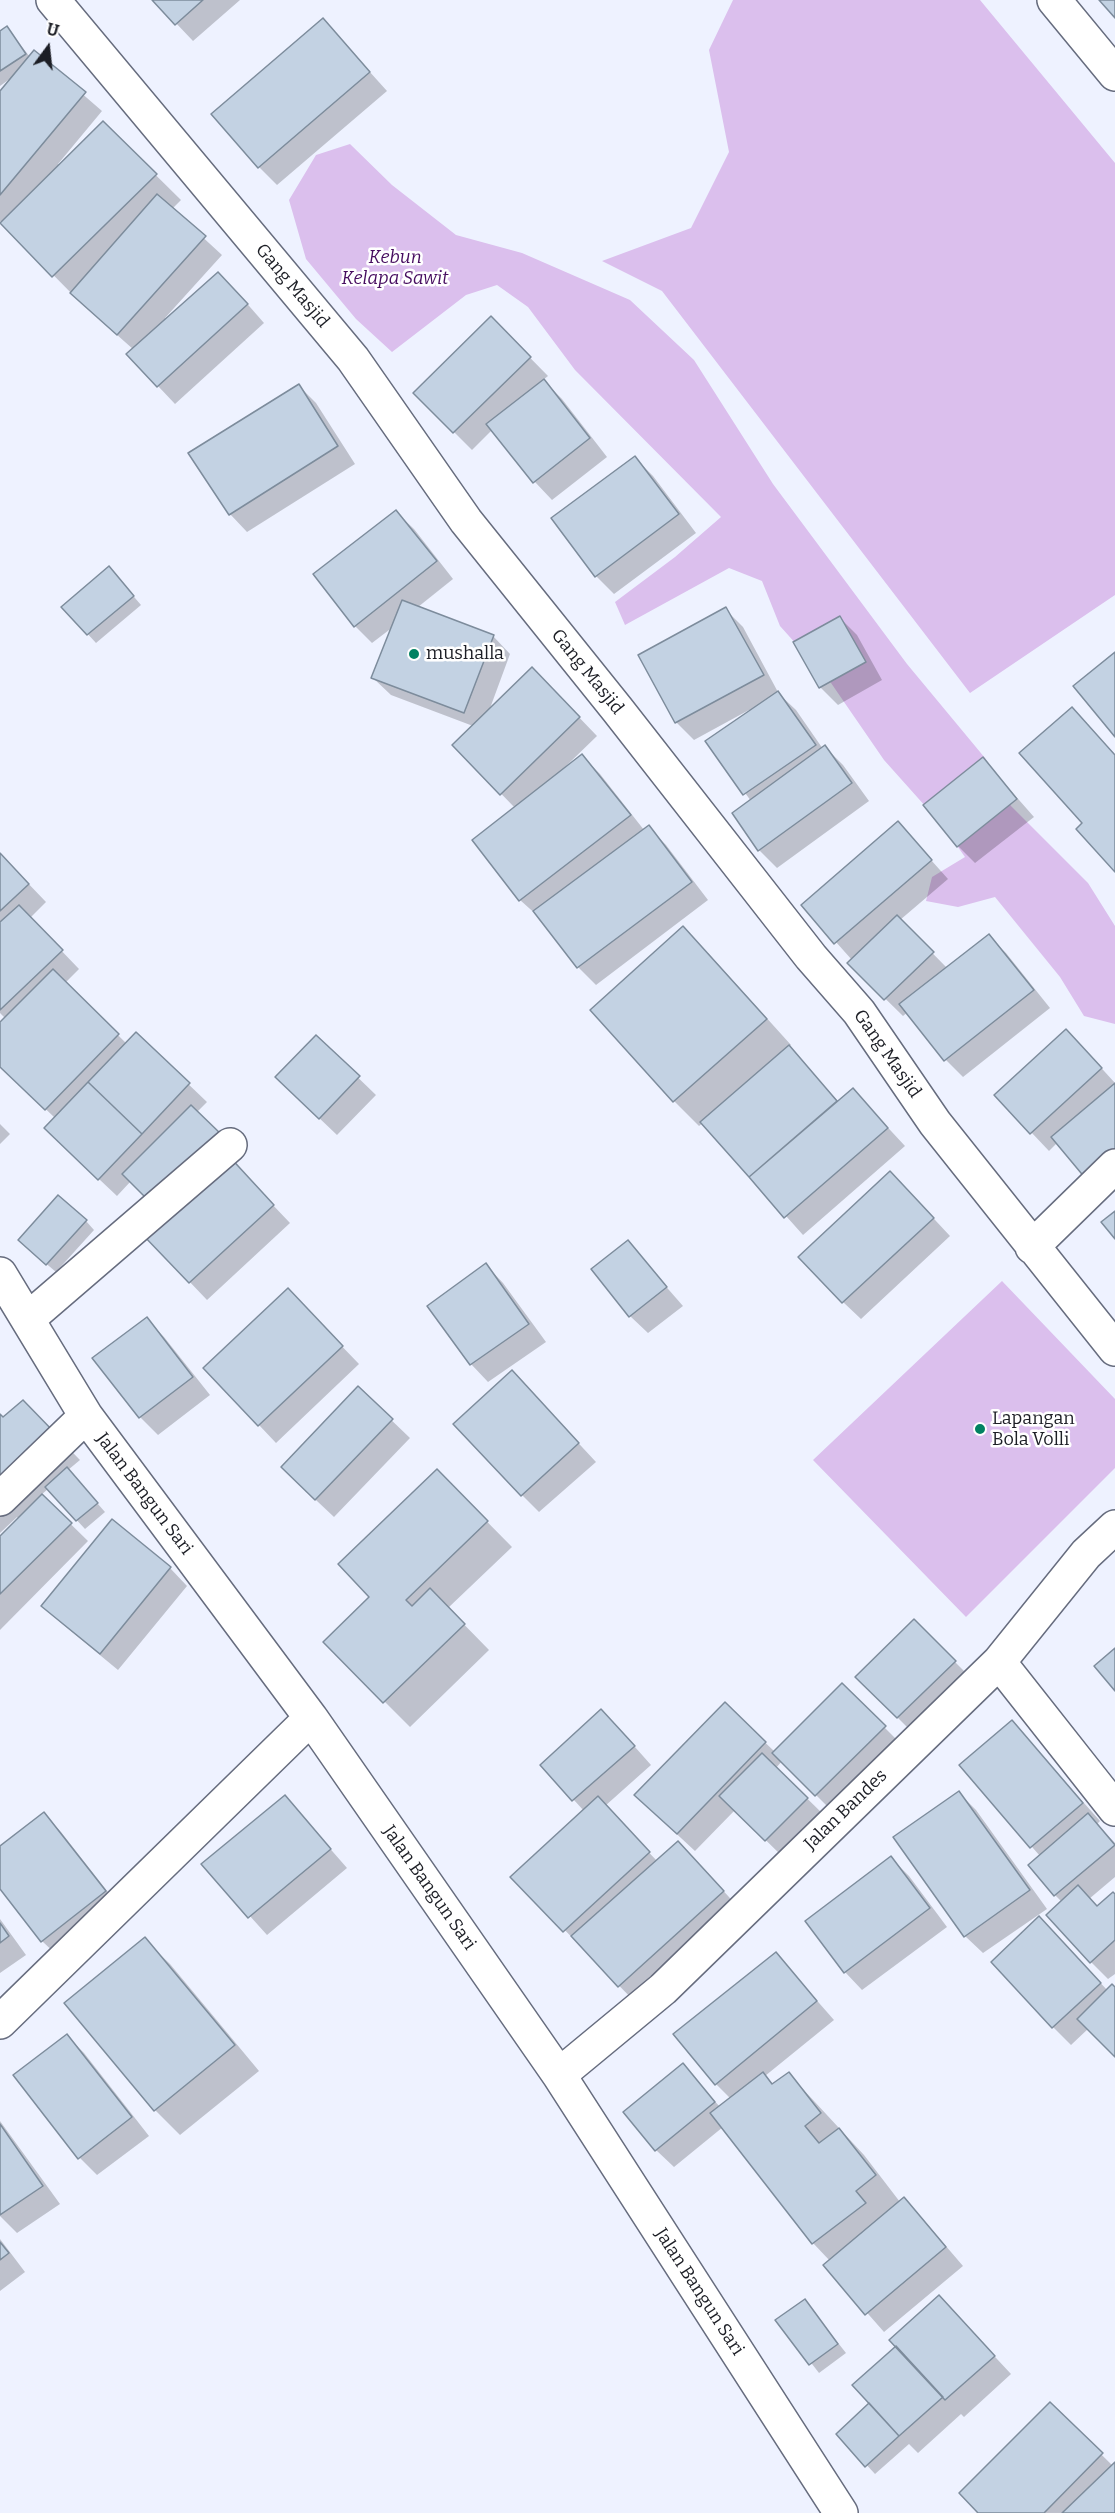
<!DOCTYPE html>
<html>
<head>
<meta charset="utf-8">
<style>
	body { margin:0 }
	#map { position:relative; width:1115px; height:2513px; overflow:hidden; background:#eef2ff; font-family:Bitter,serif }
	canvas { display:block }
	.north { position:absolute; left:18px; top:18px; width:60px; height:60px; -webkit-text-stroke:4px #fff; paint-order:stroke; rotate:15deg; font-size:16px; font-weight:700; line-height:24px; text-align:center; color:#1c1e25 }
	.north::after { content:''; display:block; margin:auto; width:21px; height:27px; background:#1c1e25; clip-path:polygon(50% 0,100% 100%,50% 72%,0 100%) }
</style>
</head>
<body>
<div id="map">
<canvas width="1115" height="2513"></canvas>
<div class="north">U</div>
</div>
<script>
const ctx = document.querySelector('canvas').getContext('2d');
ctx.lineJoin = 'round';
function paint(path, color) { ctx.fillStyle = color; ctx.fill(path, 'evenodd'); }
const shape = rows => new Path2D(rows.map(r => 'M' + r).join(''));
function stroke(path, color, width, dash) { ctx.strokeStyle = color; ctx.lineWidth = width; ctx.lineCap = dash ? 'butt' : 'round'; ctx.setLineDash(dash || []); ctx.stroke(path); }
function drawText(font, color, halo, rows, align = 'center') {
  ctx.font = font + ' Bitter,serif'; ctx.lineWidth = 5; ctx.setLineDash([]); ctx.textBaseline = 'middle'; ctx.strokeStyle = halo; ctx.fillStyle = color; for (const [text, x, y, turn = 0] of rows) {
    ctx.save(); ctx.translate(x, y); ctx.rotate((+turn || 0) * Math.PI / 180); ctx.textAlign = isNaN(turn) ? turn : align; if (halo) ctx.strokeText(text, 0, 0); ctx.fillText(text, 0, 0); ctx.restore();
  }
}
const green = shape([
	[733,0,980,0,1115,163,1115,595,970,693,662,291,602,261,691,228,729,152,709,50],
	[350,144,392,185,456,235,522,253,630,300,694,360,773,484,907,664,985,758,1011,806,1088,883,1115,926,1115,1024,1084,1016,1060,977,995,897,958,907,926,901,932,877,965,857,943,826,884,760,831,683,780,626,762,581,729,568,625,625,615,602,675,557,721,517,575,370,528,307,497,285,466,295,392,352,356,319,306,259,289,200,316,155],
	[1002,1281,1115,1399,1115,1468,966,1617,813,1460]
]);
const shadow = shape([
	[154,0,240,0,193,41],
	[323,20,387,91,277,185,259,167],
	[7,28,30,57,34,52,102,111,58,164,60,165,103,123,181,200,172,209,222,255,165,318,167,320,236,291,264,323,175,404,158,386,134,350,79,301,0,221,0,93,11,78,0,86,0,33],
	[491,318,548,376,543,380,562,399,607,457,552,500,535,482,493,429,472,450,415,393],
	[299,386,316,403,355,464,247,532,230,514],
	[635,458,653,476,696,533,614,594,596,576],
	[396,512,414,529,453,579,418,607,493,636,510,654,489,711,549,686,597,736,565,767,566,768,582,756,600,774,644,830,648,827,666,845,708,900,596,985,578,967,539,917,520,900,474,840,515,808,454,745,473,726,391,695,373,678,393,627,372,643,355,626],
	[117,577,141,605,96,643,63,607],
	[725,609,743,627,779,694,796,710,823,749,825,747,843,765,869,801,777,868,759,850,751,801,707,741,750,711,749,710,694,740,676,722],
	[840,618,857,635,882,680,838,705,820,687],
	[1072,709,1115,754,1115,870,1084,823],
	[983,759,1034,817,975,863,958,846],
	[898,823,948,879,900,920,947,968,988,936,1006,953,1050,1008,963,1077,946,1060,908,1012,903,1016,849,963,852,960,803,905],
	[0,854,46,902,30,918,79,969,65,983,127,1044,136,1034,207,1102,197,1112,232,1162,290,1223,207,1300,144,1234,164,1214,131,1181,117,1196,64,1146,55,1118,0,1065,0,1025,6,1019,0,1013],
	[708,953,791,1045,788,1047,839,1102,853,1090,905,1146,803,1235,703,1123,699,1126,674,1101],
	[316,1037,376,1095,337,1135,295,1095],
	[1084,1049,1115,1083,1115,1187,1057,1143,1049,1151,996,1095],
	[0,1124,10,1134,0,1144],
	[908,1191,950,1236,861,1319,843,1302],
	[86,1221,94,1230,56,1272,29,1249],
	[627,1242,683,1306,648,1333,630,1316],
	[486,1265,503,1283,546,1342,488,1382,471,1364,429,1306],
	[305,1308,359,1364,276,1443,259,1425],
	[146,1319,164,1337,210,1395,158,1435,140,1417],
	[359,1389,410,1438,334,1517,300,1485],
	[529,1390,596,1462,539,1512,522,1495],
	[0,1414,4,1418,48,1427,80,1460,68,1470,105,1512,85,1529,48,1489,41,1495,88,1541,0,1630,0,1538,19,1519,17,1517,0,1533],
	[437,1471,512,1547,448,1608,489,1650,410,1727,325,1642,372,1597],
	[170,1568,187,1586,118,1670,61,1623,43,1606],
	[914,1621,972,1679,915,1735,857,1677],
	[842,1685,902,1745,834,1813,782,1761,776,1768,825,1816,784,1858,735,1810,695,1851,654,1813,725,1704,775,1752],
	[1012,1722,1100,1821,1097,1824,1115,1843,1115,1877,1089,1899,1097,1907,1115,1896,1115,1974,1108,1979,1091,1962,1062,1902,1055,1895,1040,1856,961,1766],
	[619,1729,651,1765,605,1806,657,1861,695,1860,740,1909,637,2004,513,1877,584,1811,542,1765],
	[959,1793,976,1810,1047,1909,983,1953,965,1936],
	[285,1797,347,1868,267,1935,204,1865],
	[44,1814,61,1832,122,1910,60,1958,42,1941,0,1886,0,1848],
	[891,1858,909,1876,947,1927,862,1990,845,1972],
	[0,1919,26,1955,0,1973],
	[1057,1936,1108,1991,1115,1989,1115,2055,1089,2028,1071,2045,1053,2027],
	[144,1939,170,1964,259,2071,180,2135,155,2110,66,2003],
	[776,1954,834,2020,765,2076,774,2085,789,2074,864,2155,900,2202,904,2199,921,2217,963,2266,884,2332,825,2265,830,2261,813,2243,723,2127,674,2167,656,2150,682,2065,720,2107,731,2099,716,2084],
	[67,2036,84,2053,149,2136,97,2175,80,2158],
	[0,2121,60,2204,17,2233,0,2216],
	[0,2239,25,2272,0,2291],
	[805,2301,846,2353,819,2373,778,2320],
	[956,2315,1011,2374,964,2417,961,2414,918,2453,909,2444,875,2474,838,2434,869,2405,898,2346],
	[1050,2404,1113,2466,1115,2464,1115,2513,980,2513]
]);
const building = shape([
	[152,0,203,0,175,25,152,0],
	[1099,0,1115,0,1115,18,1099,0],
	[323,18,370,72,258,168,211,114,323,18],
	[7,26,26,54,0,71,0,31,7,26],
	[34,50,86,92,0,195,0,91,34,50],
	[103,121,157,174,52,277,0,223,103,121],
	[157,194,206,236,117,335,70,293,157,194],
	[218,272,248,304,157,387,126,354,218,272],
	[491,316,531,357,453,433,413,393,491,316],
	[544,379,590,438,533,483,486,424,544,379],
	[299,384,338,446,229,515,188,453,299,384],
	[635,456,679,514,595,577,551,518,635,456],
	[396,510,437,561,354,627,313,574,396,510],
	[109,566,134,596,87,635,61,607,109,566],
	[402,600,494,635,464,713,371,678,402,600],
	[726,607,764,675,675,723,638,655,726,607],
	[840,616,866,662,819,688,793,642,840,616],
	[1115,652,1115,737,1073,686,1115,652],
	[532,667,580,717,500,795,452,745,532,667],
	[778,691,816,745,743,795,705,741,778,691],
	[1072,707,1115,755,1115,872,1076,829,1082,823,1019,753,1072,707],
	[825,745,852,783,758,851,732,813,825,745],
	[582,754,631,815,519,901,472,840,582,754],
	[983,757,1017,799,957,847,923,805,983,757],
	[898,821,932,860,834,944,801,905,898,821],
	[649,825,692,882,577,968,533,911,649,825],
	[0,853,29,884,0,911,0,853],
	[19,905,63,950,0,1010,0,922,19,905],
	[897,915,934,952,884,1000,847,963,897,915],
	[683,926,767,1019,673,1102,590,1010,683,926],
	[989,934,1034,990,944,1061,899,1004,989,934],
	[53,969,119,1034,45,1110,0,1067,0,1022,53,969],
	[1066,1029,1102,1068,1030,1134,994,1095,1066,1029],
	[136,1032,190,1083,142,1134,88,1082,136,1032],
	[316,1035,360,1076,319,1119,275,1077,316,1035],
	[789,1045,837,1101,749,1177,700,1122,789,1045],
	[88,1082,142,1134,98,1180,44,1128,88,1082],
	[1115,1083,1115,1155,1086,1179,1051,1137,1115,1083],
	[853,1088,888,1128,784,1218,749,1177,853,1088],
	[191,1105,223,1136,153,1205,122,1174,191,1105],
	[227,1154,274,1205,189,1283,142,1234,227,1154],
	[890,1171,934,1218,842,1303,798,1257,890,1171],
	[58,1195,87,1220,46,1265,18,1240,58,1195],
	[1115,1211,1115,1239,1101,1222,1115,1211],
	[628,1240,667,1287,629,1317,591,1269,628,1240],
	[486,1263,529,1324,470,1365,427,1306,486,1263],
	[288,1288,343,1346,258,1426,203,1368,288,1288],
	[147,1317,193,1377,139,1418,92,1358,147,1317],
	[512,1370,579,1443,521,1496,453,1424,512,1370],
	[358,1386,393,1419,315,1500,281,1467,358,1386],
	[23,1400,56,1434,0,1485,0,1414,3,1417,23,1400],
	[67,1467,98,1503,76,1521,45,1487,67,1467],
	[437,1469,488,1521,406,1600,412,1606,430,1588,465,1624,383,1703,323,1642,369,1597,338,1564,437,1469],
	[42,1494,72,1523,0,1594,0,1536,42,1494],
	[112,1519,171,1567,100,1654,41,1606,112,1519],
	[914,1619,956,1661,897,1718,855,1677,914,1619],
	[1115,1648,1115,1691,1094,1666,1115,1648],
	[842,1683,886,1726,815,1796,772,1753,842,1683],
	[725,1702,766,1742,677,1834,634,1795,725,1702],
	[601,1709,635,1746,572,1801,540,1765,601,1709],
	[1012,1720,1083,1803,1030,1848,959,1765,1012,1720],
	[762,1753,808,1798,765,1841,719,1796,762,1753],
	[959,1791,1030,1890,964,1937,893,1837,959,1791],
	[285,1795,331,1849,248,1918,201,1864,285,1795],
	[598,1796,650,1852,563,1932,510,1877,598,1796],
	[44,1812,106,1891,41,1942,0,1889,0,1846,44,1812],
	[1088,1813,1115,1845,1054,1896,1028,1865,1088,1813],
	[678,1841,724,1891,618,1987,571,1936,678,1841],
	[891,1856,930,1908,844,1973,805,1921,891,1856],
	[1078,1885,1097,1906,1113,1892,1115,1894,1115,1940,1090,1963,1046,1915,1078,1885],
	[1039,1916,1101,1983,1052,2028,991,1962,1039,1916],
	[0,1923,9,1936,0,1943,0,1923],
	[145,1937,235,2045,154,2111,64,2003,145,1937],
	[776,1952,817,2001,715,2085,673,2034,776,1952],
	[1112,1984,1115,1987,1115,2057,1077,2019,1112,1984],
	[67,2034,132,2117,78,2159,13,2075,67,2034],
	[683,2063,715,2102,655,2151,623,2112,683,2063],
	[763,2072,772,2084,789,2072,821,2113,805,2126,819,2143,839,2128,876,2175,856,2191,866,2203,812,2244,710,2113,763,2072],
	[0,2124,43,2186,0,2215,0,2124],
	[904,2197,946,2247,865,2315,823,2265,904,2197],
	[0,2242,9,2253,0,2260,0,2242],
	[939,2295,995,2356,945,2400,889,2340,939,2295],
	[805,2299,838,2344,809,2365,775,2320,805,2299],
	[896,2346,943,2397,899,2436,852,2385,896,2346],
	[1050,2402,1103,2453,1044,2513,978,2513,959,2493,1050,2402],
	[869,2403,899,2436,865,2467,836,2434,869,2403],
	[1115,2462,1115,2513,1062,2513,1115,2462]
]);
const minor = shape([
	[53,0,353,359,466,521,617,709,811,957,859,1012,935,1123,1115,1349],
	[1054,0,1115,74],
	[1032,1247,1115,1166],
	[0,1274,86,1416,311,1718,559,2075,841,2513],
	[29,1318,230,1145],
	[0,1499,86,1416],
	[999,1662,1115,1809],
	[0,2022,311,1718],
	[559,2075,663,1989,999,1662,1086,1554,1115,1527]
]);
const markers = [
	[414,654,6,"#028262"],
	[980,1429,6,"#028262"]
];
const parkNames = [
	["Kebun",395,258],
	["Kelapa Sawit",395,279]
];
const streetNames = [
	["Gang Masjid",292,286,50],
	["Gang Masjid",587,672,51],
	["Gang Masjid",887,1054,55],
	["Jalan Bangun Sari",144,1494,53],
	["Jalan Bandes",846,1810,-44],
	["Jalan Bangun Sari",429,1888,55],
	["Jalan Bangun Sari",699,2292,57]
];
const poiNames = [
	["mushalla",426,654],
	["Lapangan",992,1419],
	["Bola Volli",992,1440]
];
paint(green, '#dbbfed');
paint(shadow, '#0003');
paint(building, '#c3d2e3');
stroke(building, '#7d8c9c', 1.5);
stroke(minor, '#666c7e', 36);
stroke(minor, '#fff', 33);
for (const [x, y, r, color] of markers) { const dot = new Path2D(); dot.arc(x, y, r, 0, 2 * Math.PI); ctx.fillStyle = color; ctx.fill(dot); stroke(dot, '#fff', 2); }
drawText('italic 18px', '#460c5f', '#fff', parkNames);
drawText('18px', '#1c1e25', '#fff', streetNames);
drawText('18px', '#1c1e25', '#fff', poiNames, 'left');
</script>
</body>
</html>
